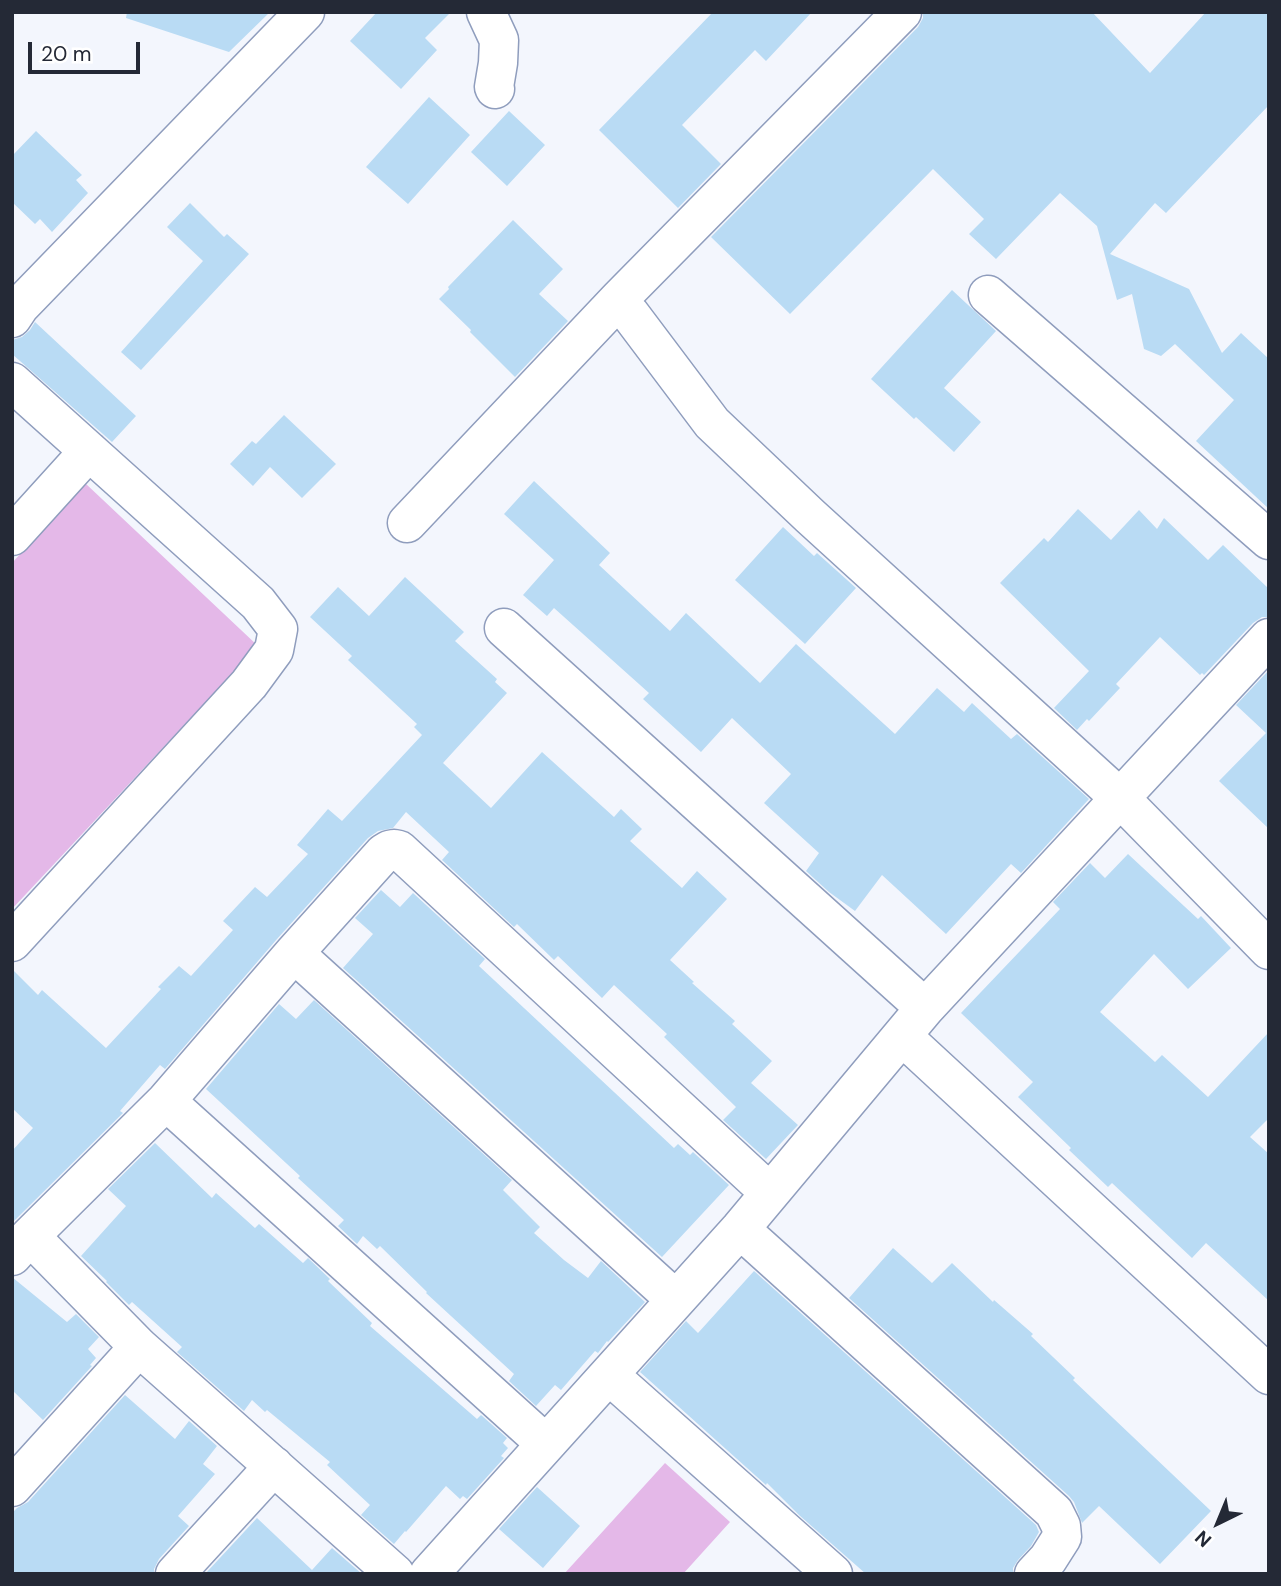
<!DOCTYPE html>
<html>
<head>
<meta charset="utf-8">
<style>
	body { margin:0 }
	#map { position:relative; width:1281px; height:1586px; overflow:hidden; background:#f3f6fd; font-family:"DM Sans",sans-serif }
	canvas { display:block }
	.frame { position:absolute; inset:0; border:14px solid #242936; pointer-events:none }
	.north { position:absolute; left:1183px; top:1488px; width:70px; height:70px; -webkit-text-stroke:5px #fff; paint-order:stroke; rotate:223deg; font-size:19px; font-weight:700; line-height:28px; text-align:center; color:#242936 }
	.north::after { content:''; display:block; margin:auto; width:24px; height:32px; background:#242936; clip-path:polygon(50% 0,100% 100%,50% 72%,0 100%) }
	.scale { position:absolute; left:28px; top:42px; width:112px; height:32px; box-sizing:border-box; border:4px solid #242936; border-top:0; padding-left:9px; font-size:21px; line-height:24px; white-space:nowrap; color:#242936; -webkit-text-stroke:5px #fff; paint-order:stroke }
</style>
</head>
<body>
<div id="map">
<canvas width="1281" height="1586"></canvas>
<div class="frame"></div>
<div class="north">N</div>
<div class="scale">20 m</div>
</div>
<script>
const ctx = document.querySelector('canvas').getContext('2d');
ctx.lineJoin = 'round';
function paint(path, color) { ctx.fillStyle = color; ctx.fill(path, 'evenodd'); }
const shape = rows => new Path2D(rows.map(r => 'M' + r).join(''));
function stroke(path, color, width, dash) { ctx.strokeStyle = color; ctx.lineWidth = width; ctx.lineCap = dash ? 'butt' : 'round'; ctx.setLineDash(dash || []); ctx.stroke(path); }
const green = shape([
	[85,483,258,646,12,909,12,563],
	[665,1463,730,1522,683,1574,564,1574]
]);
const building = shape([
	[127,12,270,12,229,52,126,18],
	[377,12,451,12,425,38,437,50,401,89,350,41],
	[713,12,812,12,766,61,755,50,682,125,721,164,678,208,599,130],
	[923,12,1092,12,1150,73,1206,12,1269,12,1269,105,1166,213,1155,203,1110,254,1189,289,1222,353,1241,333,1269,359,1269,509,1196,441,1234,400,1175,344,1161,356,1144,349,1132,294,1117,300,1097,226,1060,193,996,259,969,234,984,219,933,169,790,314,711,237,918,27,923,18],
	[429,97,470,135,408,204,366,167],
	[509,111,545,145,507,186,471,152],
	[36,131,82,175,76,180,88,193,52,232,40,219,35,224,12,202,12,156],
	[190,203,224,237,227,234,249,254,141,370,121,352,203,261,167,227],
	[513,220,563,269,539,294,568,321,515,377,470,332,471,330,439,299,449,289,448,287],
	[952,290,996,331,944,388,981,422,954,452,916,417,914,419,871,379],
	[35,322,136,416,112,442,12,354,12,340,22,337,30,330],
	[284,415,336,464,302,498,270,467,253,486,230,464,252,441,256,444],
	[534,481,610,553,599,565,670,631,686,613,760,683,796,644,895,734,937,688,964,712,972,703,1011,739,1017,734,1089,799,1021,873,1011,864,946,934,882,875,855,911,829,892,806,871,819,853,764,803,791,774,732,718,701,752,643,699,649,693,554,608,547,616,523,595,554,560,504,514],
	[1078,509,1111,540,1139,510,1157,529,1164,518,1208,560,1223,545,1269,589,1269,617,1262,617,1253,623,1204,675,1202,673,1200,675,1160,637,1116,684,1120,688,1089,721,1087,719,1077,730,1054,708,1089,671,1000,583,1044,538,1048,542],
	[783,527,814,556,817,553,856,588,805,644,735,580],
	[405,577,464,632,455,641,497,679,495,682,507,693,443,763,491,808,542,752,614,817,621,809,642,829,630,841,682,888,697,871,727,899,670,960,694,982,692,983,735,1021,732,1024,772,1061,751,1083,798,1125,766,1159,723,1120,736,1107,664,1037,667,1034,614,985,602,998,558,956,554,960,517,924,514,927,442,860,449,852,406,812,393,828,378,831,368,838,277,939,165,1069,160,1065,120,1111,123,1113,12,1223,12,1151,33,1128,12,1108,12,969,38,995,42,990,106,1048,161,989,158,987,179,966,191,976,233,930,223,921,255,887,267,897,308,854,297,845,328,809,342,821,422,735,414,727,417,724,348,660,352,656,310,617,338,587,369,616],
	[1269,670,1269,829,1219,781,1266,733,1236,705],
	[1128,854,1198,919,1201,916,1231,948,1188,989,1154,954,1100,1012,1155,1062,1162,1055,1208,1097,1269,1032,1269,1118,1250,1137,1269,1154,1269,1301,1206,1243,1192,1258,1112,1183,1108,1187,1069,1150,1071,1148,1018,1097,1033,1082,961,1013,1060,909,1053,902,1090,863,1105,878],
	[381,890,400,907,413,893,485,959,479,966,674,1148,678,1144,690,1155,693,1152,729,1185,662,1257,343,968,373,934,355,918],
	[314,1000,512,1180,503,1190,540,1227,534,1233,564,1260,588,1278,601,1261,645,1302,608,1342,607,1341,598,1353,595,1351,561,1390,555,1385,536,1406,509,1381,514,1374,426,1293,427,1292,380,1246,377,1249,363,1236,357,1244,338,1226,344,1220,298,1178,300,1176,206,1089,279,1004,296,1019],
	[155,1143,212,1198,216,1193,255,1228,259,1224,303,1263,308,1258,330,1279,328,1281,372,1323,370,1326,477,1419,481,1415,507,1438,503,1443,508,1448,501,1456,504,1458,467,1499,463,1496,460,1499,446,1486,406,1532,405,1531,394,1544,361,1515,370,1505,327,1465,330,1462,267,1410,265,1412,252,1400,244,1411,177,1352,182,1347,132,1302,129,1305,106,1282,107,1281,81,1256,126,1206,108,1189],
	[893,1248,932,1283,952,1263,993,1302,994,1300,1033,1334,1031,1336,1075,1378,1073,1380,1211,1511,1160,1564,1099,1506,1082,1523,1074,1502,1069,1496,849,1298],
	[754,1271,1036,1525,1039,1532,1031,1546,1018,1560,1013,1568,1013,1574,866,1574,799,1515,767,1483,766,1485,640,1372,686,1321,698,1333],
	[12,1277,67,1322,76,1314,99,1337,88,1349,96,1358,90,1365,92,1366,43,1420,12,1390],
	[125,1395,175,1439,189,1421,217,1446,203,1464,215,1474,178,1516,189,1526,159,1559,154,1569,154,1574,12,1574,12,1513,17,1508,28,1502],
	[537,1487,580,1526,543,1568,499,1529],
	[257,1518,312,1570,332,1548,362,1574,205,1574]
]);
const minor = shape([
	[486,12,499,40,498,63,494,87,495,89],
	[988,295,1269,540],
	[630,314,712,423,810,516,1121,799,1269,950],
	[12,318,20,306,305,12],
	[12,382,258,603,278,629,274,650,249,684,12,942],
	[407,523,619,299,902,12],
	[12,536,89,451],
	[504,628,925,1008],
	[294,953,676,1300],
	[902,1036,1269,1375],
	[166,1101,546,1444],
	[740,1229,1054,1512,1061,1526,1062,1537,1048,1559,1034,1574],
	[30,1236,139,1347,395,1574],
	[12,1256,30,1236,166,1101,294,953,384,853,389,850,394,849,399,850,770,1193],
	[609,1375,833,1574],
	[12,1487,139,1347],
	[175,1574,274,1466],
	[429,1574,740,1229,925,1008,1269,638]
]);
paint(green, '#e4b8e8');
paint(building, '#b9dbf4');
stroke(minor, '#8f9dbd', 41);
stroke(minor, '#fff', 38);
</script>
</body>
</html>
